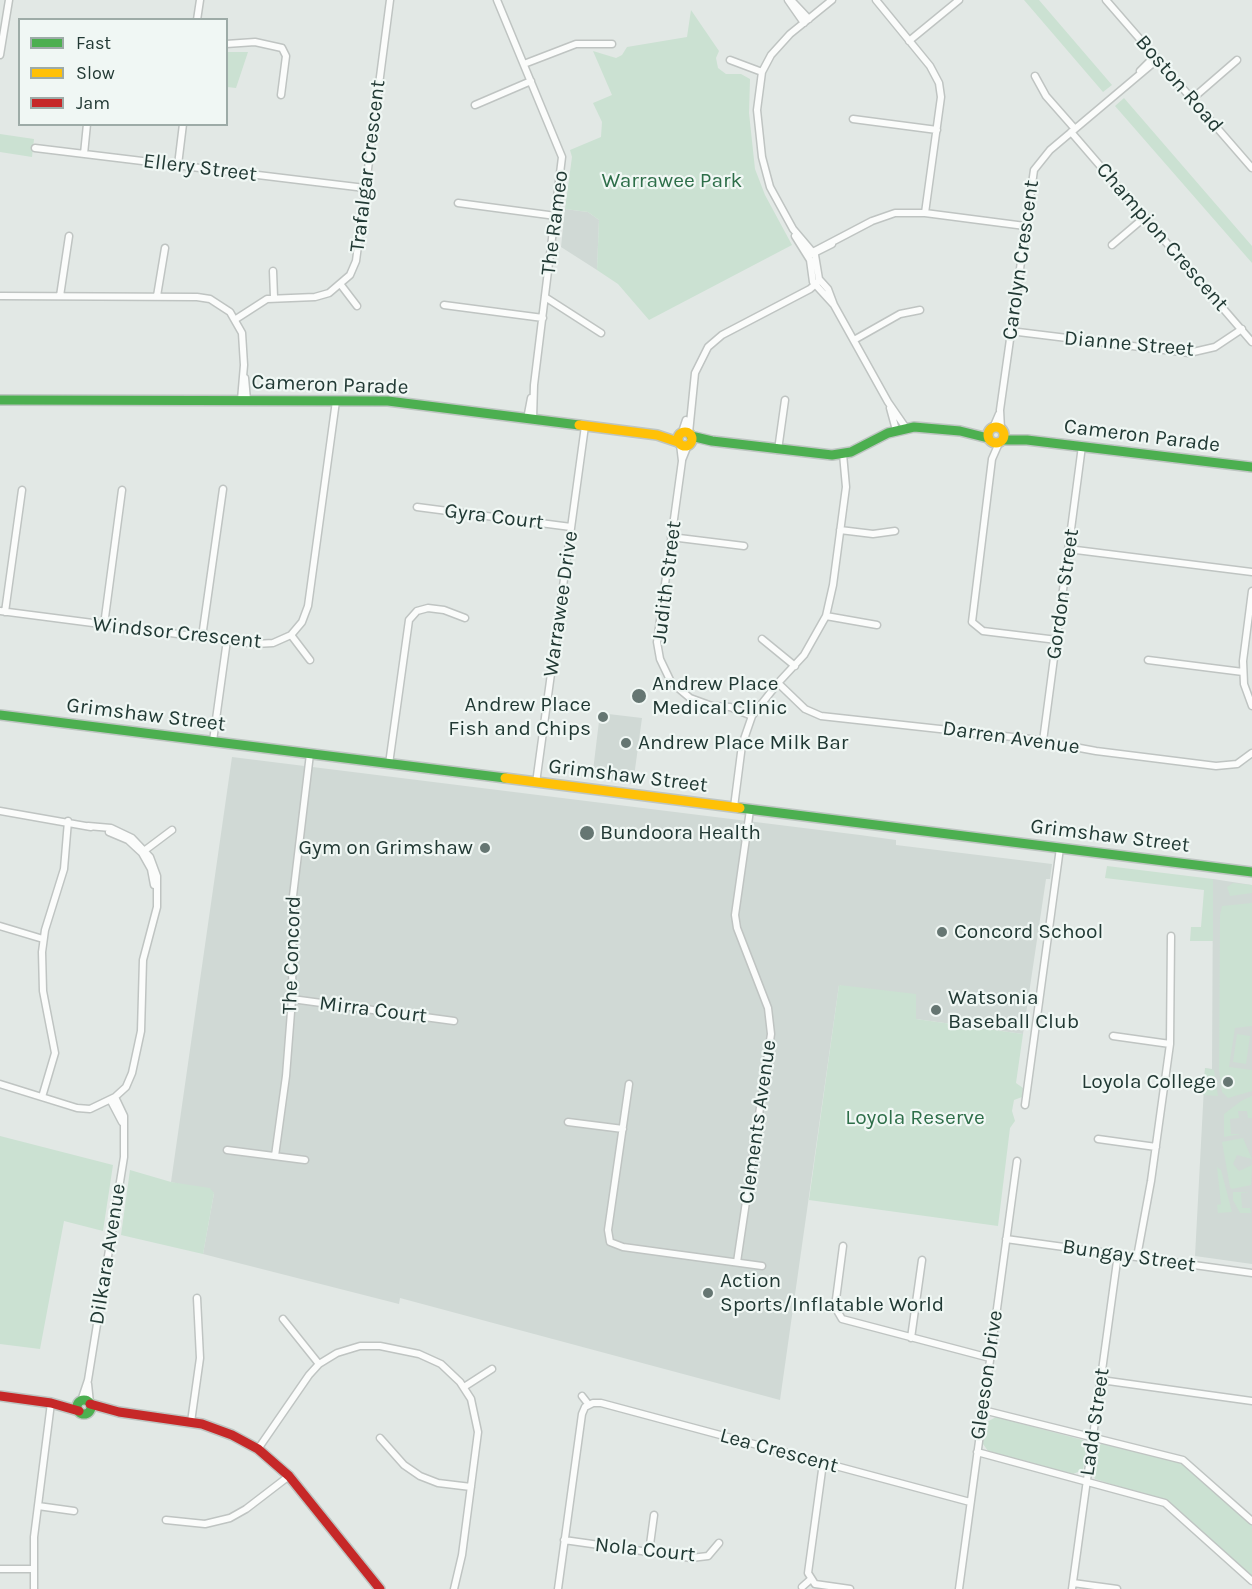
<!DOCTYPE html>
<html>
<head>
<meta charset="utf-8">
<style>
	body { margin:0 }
	#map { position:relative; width:1252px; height:1589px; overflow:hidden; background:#e2e8e5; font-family:Karla,sans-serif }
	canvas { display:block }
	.legend { position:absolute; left:18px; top:18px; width:210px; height:108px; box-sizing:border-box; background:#f0f7f4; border:2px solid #9daba7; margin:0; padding:8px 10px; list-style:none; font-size:18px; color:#213934 }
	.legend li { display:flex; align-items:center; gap:12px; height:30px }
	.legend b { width:30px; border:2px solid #9daba7 }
</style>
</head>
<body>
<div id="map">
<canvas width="1252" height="1589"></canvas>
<ul class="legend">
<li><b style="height:8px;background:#4caf50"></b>Fast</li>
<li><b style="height:8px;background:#ffc107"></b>Slow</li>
<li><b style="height:8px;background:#c62828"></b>Jam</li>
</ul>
</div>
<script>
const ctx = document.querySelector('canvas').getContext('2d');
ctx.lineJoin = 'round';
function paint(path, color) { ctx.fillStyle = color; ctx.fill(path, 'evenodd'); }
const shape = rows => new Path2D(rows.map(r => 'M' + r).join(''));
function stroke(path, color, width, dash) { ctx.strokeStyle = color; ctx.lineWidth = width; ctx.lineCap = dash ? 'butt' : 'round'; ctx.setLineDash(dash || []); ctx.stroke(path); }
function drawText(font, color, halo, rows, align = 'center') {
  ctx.font = font + ' Karla,sans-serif'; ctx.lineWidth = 4.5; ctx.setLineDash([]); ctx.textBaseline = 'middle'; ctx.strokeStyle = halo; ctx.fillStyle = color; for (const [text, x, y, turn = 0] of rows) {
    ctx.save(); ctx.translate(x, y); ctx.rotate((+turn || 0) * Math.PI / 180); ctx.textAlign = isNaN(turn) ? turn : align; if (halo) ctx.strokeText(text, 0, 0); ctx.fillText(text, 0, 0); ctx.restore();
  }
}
const built = shape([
	[565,209,588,212,599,220,597,270,561,247],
	[600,713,642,718,633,784,592,779],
	[232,757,860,835,896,840,896,845,1052,864,1050,879,1046,879,1023,1034,916,1019,839,985,780,1400,400,1298,399,1304,203,1254,214,1193,171,1182],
	[1213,879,1252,885,1252,1264,1195,1256,1205,1068,1212,1069]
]);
const green = shape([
	[1024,0,1039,0,1112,85,1103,92],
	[691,10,719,51,716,58,718,68,726,74,741,74,750,79,749,113,755,169,765,195,792,245,649,320,618,284,597,270,599,220,588,212,565,209,572,157,570,150,601,137,602,122,593,103,612,95,593,51,616,58,622,55,627,47,687,37],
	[227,52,248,52,236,88,227,87],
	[1124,98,1252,246,1252,263,1115,106],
	[0,134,34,139,32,157,0,152],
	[1107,866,1213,879,1213,941,1190,941,1191,927,1201,927,1204,890,1105,878],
	[1233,883,1252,885,1252,893,1230,896,1227,887],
	[1252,903,1252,1026,1235,1028,1229,1067,1252,1070,1252,1091,1228,1098,1222,1092,1219,1070,1220,915,1222,906],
	[839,985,916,994,916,1019,1023,1034,1016,1083,1023,1088,1022,1097,1014,1100,1012,1111,1015,1121,1010,1128,998,1226,809,1200],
	[1237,1034,1250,1036,1246,1064,1233,1062],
	[1205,1068,1214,1070,1218,1096,1203,1095],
	[1252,1096,1252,1118,1248,1118,1247,1111,1238,1111,1239,1118,1230,1119,1231,1134,1241,1134,1224,1137,1224,1114,1241,1101],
	[0,1136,113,1165,103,1231,64,1221,40,1349,0,1344],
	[1243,1138,1252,1159,1237,1155,1233,1164,1239,1171,1252,1165,1251,1185,1232,1189,1230,1187,1222,1142],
	[1217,1167,1221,1170,1232,1212,1218,1213,1217,1205,1221,1204],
	[130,1170,171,1182,210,1188,214,1193,203,1254,121,1235],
	[1233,1192,1249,1192,1241,1193,1242,1208,1250,1208,1251,1213,1240,1213,1233,1200],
	[996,1417,1083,1440,1087,1446,1083,1470,1073,1474,988,1451,983,1444,985,1423],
	[1102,1443,1182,1462,1191,1468,1252,1525,1252,1578,1169,1502,1095,1479,1093,1473,1095,1451]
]);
const street = shape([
	[497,0,562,157,534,385,533,419],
	[788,0,804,23],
	[791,0,809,19],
	[832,0,790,34,771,55,762,72,757,110,762,157,770,187,793,229,815,255,819,279,828,289,834,305],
	[876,0,930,66,939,83,941,97,925,213],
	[1106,0,1252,168],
	[197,20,200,0],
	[909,41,959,0],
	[226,44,255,42,282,48,286,56,281,95],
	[0,55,9,0],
	[730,60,762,72],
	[524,64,576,44,612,44],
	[1140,71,1155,56],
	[1035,76,1046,96,1075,129],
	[1192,99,1237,60],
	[475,105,531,81],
	[853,119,937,130],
	[1071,132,1252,342],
	[35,148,365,188],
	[84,154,87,124],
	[178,165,183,124],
	[458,203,556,216],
	[795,236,810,260,813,282,834,305,888,402,906,428],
	[1112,245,1145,217],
	[811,253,872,221,895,213,925,213,1025,226],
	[812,254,832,244],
	[273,271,274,297],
	[341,285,357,306],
	[0,296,197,297,210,299,230,312,242,333,244,365,241,400],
	[60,296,69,236],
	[157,296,165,248],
	[545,297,601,333],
	[444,305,543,318],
	[236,319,267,299,315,297,329,293,350,275,356,261,390,0],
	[1010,331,1189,353,1215,347,1242,329],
	[854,340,900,314,920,310],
	[245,378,247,400],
	[890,408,896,430],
	[527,419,531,398],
	[993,428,999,414],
	[1001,429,1000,410,1034,170,1050,150,1158,59],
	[682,432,686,420],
	[689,433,695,373,708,347,722,335,810,289,818,282],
	[999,443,992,459,972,622,983,631,1057,640],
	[680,444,682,461,657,642,660,659,671,682,690,698,712,706,730,707,752,716],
	[778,450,785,400],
	[682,460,688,445],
	[417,507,571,527],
	[840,530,873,534,895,531],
	[671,537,744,546],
	[1068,549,1252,572],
	[1252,591,1243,661,1244,684,1252,706],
	[0,611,255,644,273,643,291,635,302,622,308,606,336,401],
	[5,612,22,490],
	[826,616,877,625],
	[104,625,122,490],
	[291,635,310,660],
	[202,637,223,489],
	[762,639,795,666],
	[1148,660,1243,672],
	[778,683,805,709,821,716,1031,739,1096,751,1216,766,1237,764,1252,753],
	[213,741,227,640],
	[1043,741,1082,446],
	[389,764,409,620,417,611,428,608,444,610,465,618],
	[536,783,585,426],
	[734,807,742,745,752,716,778,683,804,655,826,616,833,585,846,487,843,454],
	[0,811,91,827],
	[109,832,128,840,142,853,151,869,154,885],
	[144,851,172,830],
	[0,926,43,939],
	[292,999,454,1021],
	[1113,1036,1170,1044],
	[0,1084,77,1108,90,1109,115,1097,126,1087,132,1073,141,1031,143,960,157,907,157,876,150,857,132,838,111,828,88,826],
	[629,1084,608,1230,610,1242,623,1247,762,1266],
	[42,1097,55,1053,43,991,42,952,45,930,64,869,68,821],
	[111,1101,122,1122],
	[1025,1105,1060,848],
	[568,1122,623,1129],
	[1098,1139,1156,1147],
	[227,1150,305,1160],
	[275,1156,286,1076,292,999,293,896,310,754],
	[1006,1239,1252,1273],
	[843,1246,835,1307,842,1319,990,1358],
	[1137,1257,1151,1181,1170,1044,1171,936],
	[737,1262,771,1034,768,1008,737,928,735,915,750,810],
	[283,1319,319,1364],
	[911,1338,922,1260],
	[1101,1380,1252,1401],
	[88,1384,90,1403],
	[464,1387,492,1369],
	[582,1396,589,1405],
	[81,1401,88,1380,124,1157,124,1116,115,1097],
	[983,1410,1183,1460,1252,1521],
	[191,1422,200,1358,197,1298],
	[380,1438,404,1465,420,1476,438,1483,471,1487],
	[258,1449,309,1375,319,1364,337,1353,360,1346,380,1346,419,1354,441,1364,460,1382,471,1399,478,1432,462,1555,454,1589],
	[977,1452,1165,1503,1252,1581],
	[823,1463,808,1573,815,1584,850,1589],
	[38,1506,74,1511],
	[166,1520,205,1524,230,1518,246,1509,289,1476],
	[564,1540,691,1558,708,1556,719,1543],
	[649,1552,654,1515],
	[0,1569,33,1569],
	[1073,1583,1117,1589],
	[802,1587,811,1579],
	[34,1589,34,1537,51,1403],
	[558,1589,582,1414,585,1407,593,1403,601,1403,970,1502],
	[959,1589,1017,1161],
	[1072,1589,1118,1254]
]);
const fast = shape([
	[0,400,388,401,579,425],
	[691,436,712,441,832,455,851,452,888,433,914,427,960,431,988,438],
	[1003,440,1027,440,1252,467],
	[0,715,505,778],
	[740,808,1252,872],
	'77 1407a7 7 0 1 1 14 0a7 7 0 1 1-14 0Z'
]);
const slow = shape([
	[579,425,657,435,678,442],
	'988 435a8 8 0 1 1 16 0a8 8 0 1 1-16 0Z',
	'678 439a7 7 0 1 1 14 0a7 7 0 1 1-14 0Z',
	[505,778,740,808]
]);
const jam = shape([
	[0,1396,51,1403,79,1411],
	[90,1404,119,1412,202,1424,232,1435,258,1449,289,1476,380,1589]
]);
const markers = [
	[639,696,8,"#657672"],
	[603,717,6,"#657672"],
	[626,743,6,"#657672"],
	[587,833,8,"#657672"],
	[485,848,6,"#657672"],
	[942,932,6,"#657672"],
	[936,1010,6,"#657672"],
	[1228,1082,6,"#657672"],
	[708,1293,6,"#657672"]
];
const streetNames = [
	["Boston Road",1179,84,49],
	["Trafalgar Crescent",368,166,-83],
	["Ellery Street",200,168,7],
	["The Rameo",555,223,-83],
	["Champion Crescent",1162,237,49],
	["Carolyn Crescent",1021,260,-82],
	["Dianne Street",1129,344,5],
	["Cameron Parade",330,385,2],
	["Cameron Parade",1142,436,7],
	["Gyra Court",494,517,7],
	["Judith Street",667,582,-83],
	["Gordon Street",1063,594,-82],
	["Warrawee Drive",561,604,-82],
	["Windsor Crescent",177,633,6],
	["Grimshaw Street",146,715,7],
	["Darren Avenue",1011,738,8],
	["Grimshaw Street",628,776,7],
	["Grimshaw Street",1110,836,7],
	["The Concord",292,955,-88],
	["Mirra Court",373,1010,7],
	["Clements Avenue",758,1122,-82],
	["Dilkara Avenue",108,1254,-81],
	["Bungay Street",1129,1256,8],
	["Gleeson Drive",987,1375,-82],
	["Ladd Street",1095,1422,-82],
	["Lea Crescent",779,1451,15],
	["Nola Court",645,1550,6]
];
const parkNames = [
	["Warrawee Park",672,181],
	["Loyola Reserve",915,1118]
];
const poiNames = [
	["Andrew Place",652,684],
	["Medical Clinic",652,708],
	["Andrew Place",591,705,"right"],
	["Fish and Chips",591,729,"right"],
	["Andrew Place Milk Bar",638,743],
	["Bundoora Health",600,833],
	["Gym on Grimshaw",473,848,"right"],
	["Concord School",954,932],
	["Watsonia",948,998],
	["Baseball Club",948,1022],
	["Loyola College",1216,1082,"right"],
	["Action",720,1281],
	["Sports/Inflatable World",720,1305]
];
paint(built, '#d0d9d5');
paint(green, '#cbe1d2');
stroke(street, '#bfc4c2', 9);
stroke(fast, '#bec5c2', 12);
stroke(slow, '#bec5c2', 12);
stroke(jam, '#bec5c2', 12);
stroke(street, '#fbfcfb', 6);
stroke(fast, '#4caf50', 9);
stroke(slow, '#ffc107', 9);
stroke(jam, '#c62828', 9);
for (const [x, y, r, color] of markers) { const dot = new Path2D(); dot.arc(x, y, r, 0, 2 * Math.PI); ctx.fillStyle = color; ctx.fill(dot); stroke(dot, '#f0f7f4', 2); }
drawText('21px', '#213934', '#f0f7f4', streetNames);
drawText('21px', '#2d6e49', '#f0f7f4', parkNames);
drawText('21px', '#213934', '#f0f7f4', poiNames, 'left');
</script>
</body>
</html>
